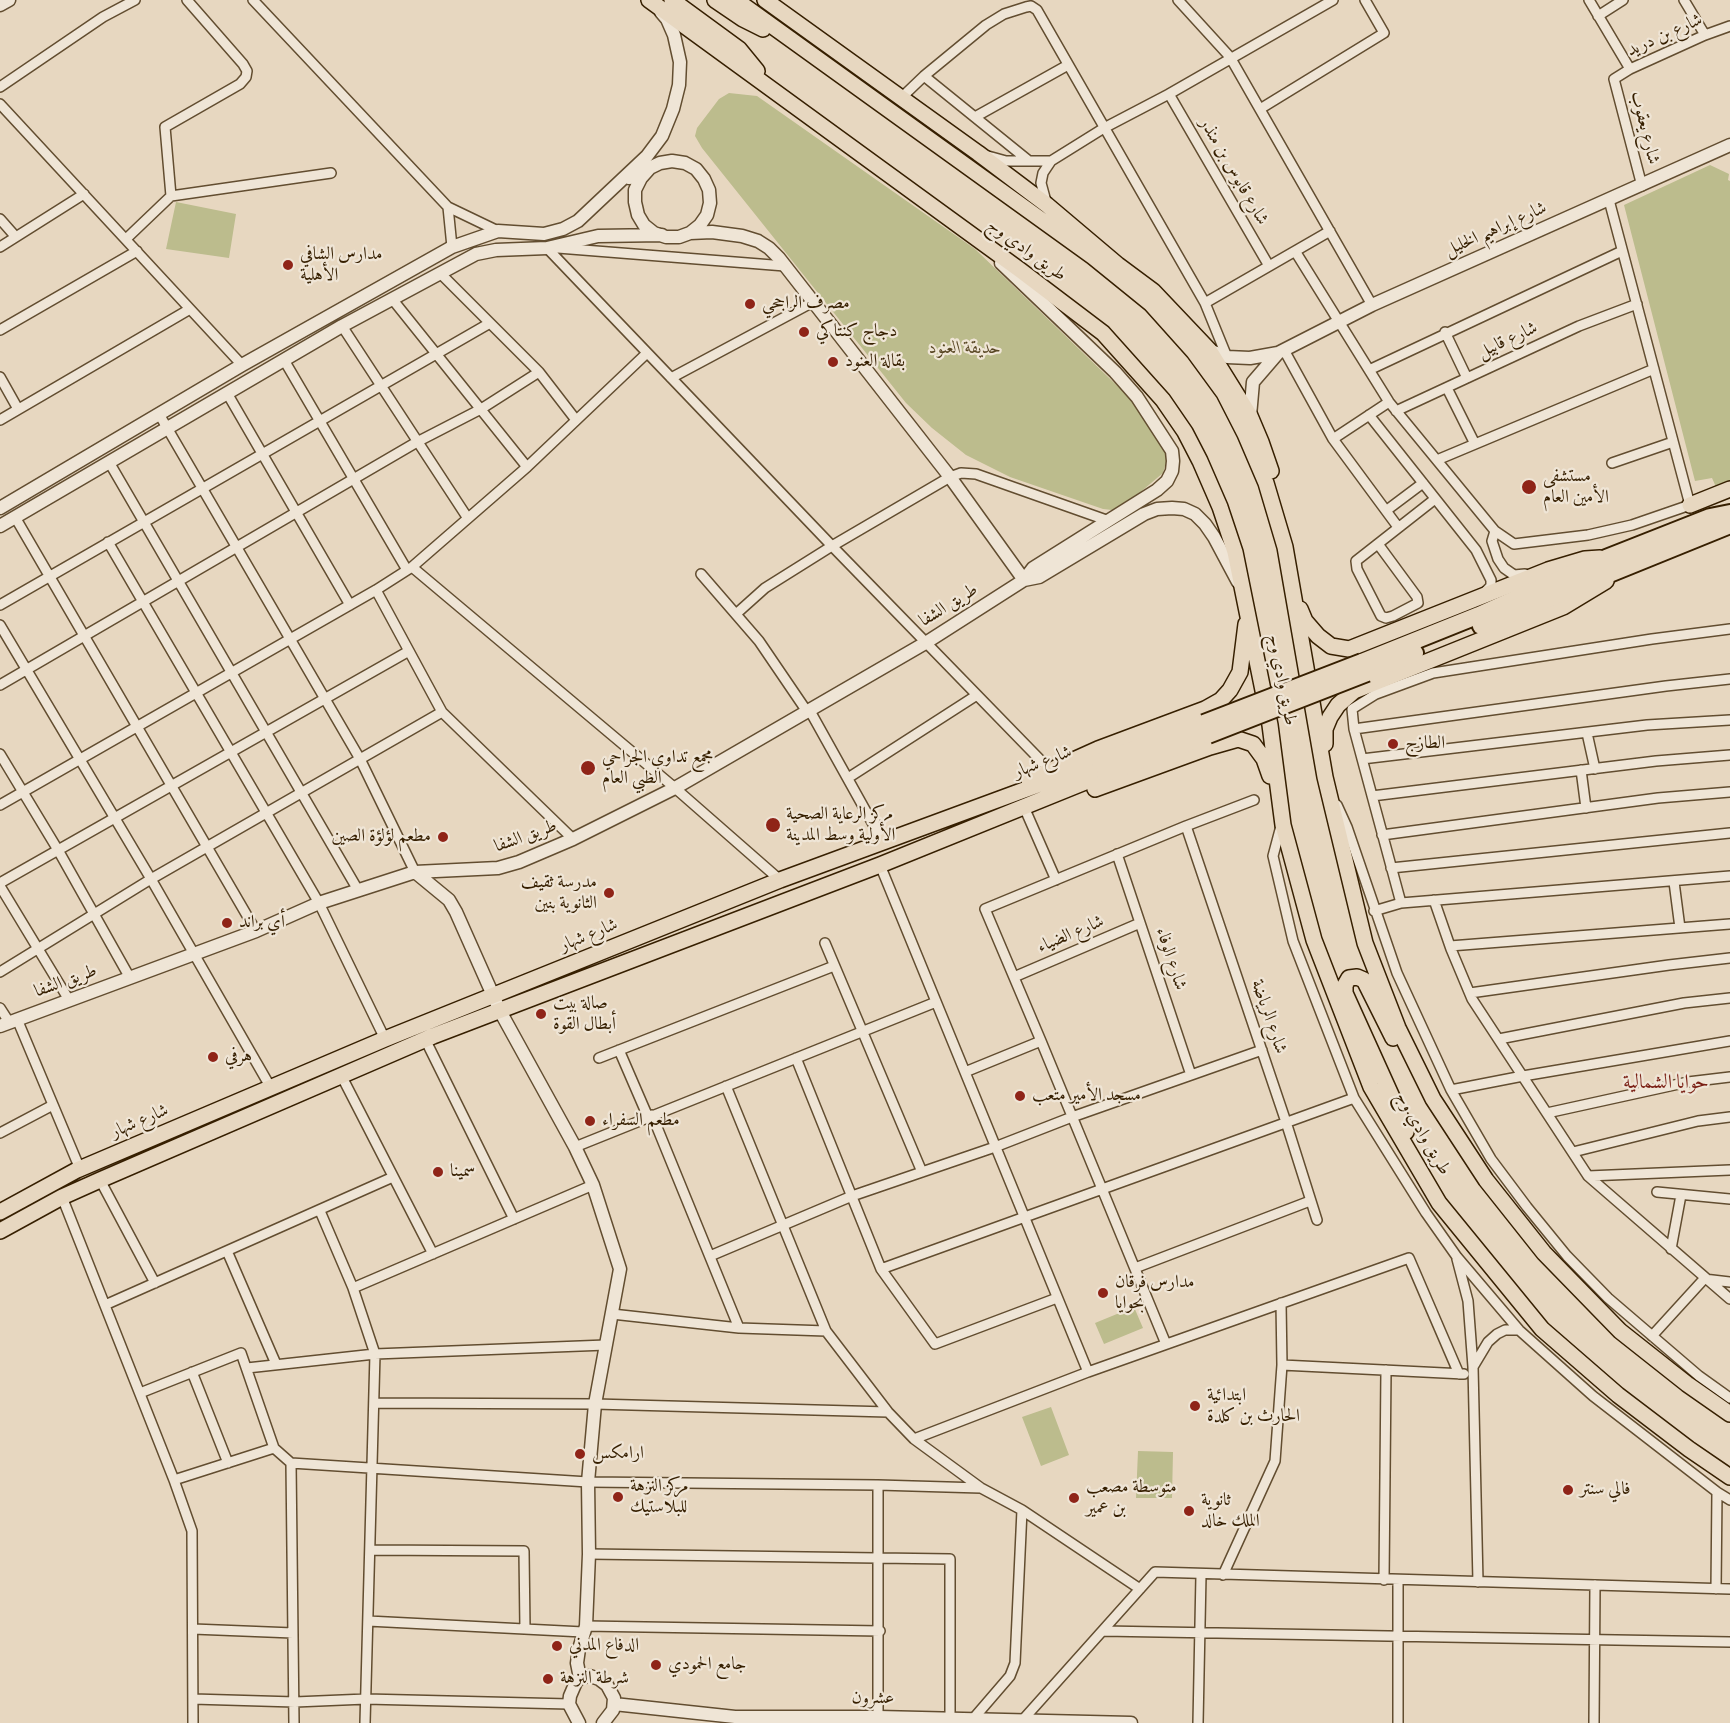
<!DOCTYPE html>
<html>
<head>
<meta charset="utf-8">
<style>
	body { margin:0 }
	canvas { display:block; background:#e7d7c0 }
</style>
</head>
<body>
<canvas width="1730" height="1723"></canvas>
<script>
const ctx = document.querySelector('canvas').getContext('2d');
ctx.lineJoin = 'round';
function paint(path, color) { ctx.fillStyle = color; ctx.fill(path, 'evenodd'); }
const shape = rows => new Path2D(rows.map(r => 'M' + r).join(''));
function stroke(path, color, width, dash) { ctx.strokeStyle = color; ctx.lineWidth = width; ctx.lineCap = dash ? 'butt' : 'round'; ctx.setLineDash(dash || []); ctx.stroke(path); }
function drawText(font, color, halo, rows, align = 'center') {
  ctx.font = font + ' "IM FELL Double Pica",Amiri,serif'; ctx.lineWidth = 4.5; ctx.setLineDash([]); ctx.textBaseline = 'middle'; ctx.strokeStyle = halo; ctx.fillStyle = color; for (const [text, x, y, turn = 0] of rows) {
    ctx.save(); ctx.translate(x, y); ctx.rotate((+turn || 0) * Math.PI / 180); ctx.textAlign = isNaN(turn) ? turn : align; if (halo) ctx.strokeText(text, 0, 0); ctx.fillText(text, 0, 0); ctx.restore();
  }
}
const green = shape([
	[729,93,757,96,975,249,1131,399,1149,423,1168,455,1163,473,1131,500,1112,510,1103,509,1010,477,966,455,932,428,906,403,702,148,695,136,697,128,719,99],
	[1710,165,1729,174,1728,180,1730,181,1730,481,1716,487,1712,478,1695,481,1624,205],
	[176,202,236,214,229,258,166,249],
	[1134,1307,1143,1328,1104,1344,1095,1323],
	[1051,1407,1069,1455,1041,1466,1022,1417],
	[1138,1451,1173,1452,1172,1498,1136,1498]
]);
const minor = shape([
	[253,0,448,207,498,231],
	[1178,0,1230,57,1372,305],
	[1589,0,1630,69],
	[1684,0,1705,35],
	[1598,16,1623,0],
	[924,76,1029,161],
	[0,87,103,17,135,0],
	[1169,94,1269,266],
	[900,99,924,76,986,25,1004,14,1026,7,1031,6,1037,10,1205,303,1227,357],
	[0,104,242,365],
	[1260,109,1384,33,1365,0],
	[975,117,1068,65],
	[988,156,1006,161,1051,161],
	[1642,186,1614,79,1630,69,1705,35,1730,26],
	[171,196,331,173],
	[1047,205,1041,183,1043,173,1051,161,1104,128,1169,94,1333,0],
	[448,207,452,247],
	[0,219,15,236],
	[126,239,171,196,165,127,240,84,246,77,247,71,243,64,187,0],
	[0,247,84,194],
	[547,248,832,546,1050,770],
	[558,248,785,266],
	[1295,251,1389,402,1495,531,1514,544,1588,535,1632,525,1690,505,1609,200],
	[440,273,539,372,576,420],
	[393,300,527,467],
	[1205,303,1330,231],
	[342,326,467,517],
	[0,330,137,251],
	[1445,332,1467,378],
	[1284,350,1333,439,1398,527],
	[284,360,407,570],
	[1369,370,1622,251],
	[0,377,18,409],
	[671,378,813,302],
	[1447,388,1475,444],
	[227,393,350,605],
	[1396,411,1579,326,1637,304],
	[159,414,360,759,415,872],
	[1369,415,1476,550,1491,580,1491,586,1483,594],
	[0,420,190,309],
	[1333,439,1389,402],
	[1437,460,1654,369],
	[109,462,358,890],
	[1612,463,1673,442],
	[1387,510,1423,483],
	[15,517,256,931],
	[1495,531,1492,541,1498,559,1504,568,1514,575,1525,574],
	[108,542,319,903,385,1039],
	[1378,544,1417,597,1418,603,1393,616,1386,618,1381,616,1357,569,1356,561,1435,499],
	[412,567,675,788,780,880],
	[701,574,759,641,808,713],
	[376,590,442,712,573,839],
	[0,605,490,323],
	[736,614,765,588,832,546,950,477,961,473,976,474,1109,521],
	[0,625,151,879,271,1088],
	[1730,629,1652,639,1433,673,1376,694,1352,709,1354,729,1401,903,1730,876],
	[0,685,417,442,481,409,539,372],
	[810,711,883,842],
	[1354,729,1666,686,1730,679],
	[1587,733,1595,769],
	[0,754,58,850,130,978],
	[1362,759,1647,725,1730,720],
	[1581,770,1586,808],
	[848,778,977,695],
	[1372,796,1656,761,1730,755],
	[0,805,376,590,412,567,527,467,647,353],
	[1337,805,1347,827,1397,973,1451,1090,1491,1159,1527,1207,1567,1256,1608,1298,1699,1376,1730,1398],
	[1024,807,1056,880],
	[1186,826,1286,1122,1317,1220],
	[1281,826,1273,856,1293,941,1354,1098,1426,1213,1457,1257,1519,1330,1593,1396,1717,1492,1730,1500],
	[1382,835,1658,798,1730,792],
	[1117,854,1191,1075],
	[880,865,1088,1372],
	[1391,868,1730,833],
	[1674,882,1680,928],
	[0,883,409,651],
	[0,886,69,1000],
	[1434,900,1451,949,1472,999,1588,1176,1730,1299],
	[1374,911,1401,903],
	[825,943,922,1172],
	[1450,946,1730,924],
	[0,972,151,879,442,712],
	[1014,977,1140,923],
	[1470,993,1669,965,1730,958],
	[0,1008,9,1022],
	[17,1019,80,1169],
	[425,1039,514,1219],
	[1499,1039,1684,1003,1730,998],
	[619,1050,648,1117],
	[599,1058,834,966],
	[796,1058,881,1269,935,1344,1057,1298],
	[965,1072,1041,1041],
	[341,1075,433,1254],
	[726,1086,826,1331,888,1412,914,1439,981,1488,1022,1510,1140,1589],
	[1451,1090,1523,1076,1730,1041],
	[1547,1113,1688,1082,1730,1077],
	[652,1115,739,1328],
	[0,1133,53,1105],
	[575,1147,936,1002],
	[1573,1152,1698,1121,1730,1117],
	[1588,1176,1730,1170],
	[100,1180,155,1283],
	[1657,1192,1730,1199],
	[62,1197,174,1480,192,1531,193,1723],
	[320,1211,353,1288,375,1354,365,1723],
	[1671,1249,1681,1195],
	[227,1251,276,1364],
	[710,1256,852,1196,995,1147,1072,1117,1262,1050],
	[1457,1259,1468,1301,1473,1367,1478,1582],
	[1135,1268,1310,1201],
	[881,1269,1354,1098],
	[353,1288,593,1185],
	[105,1305,393,1177],
	[612,1314,739,1328,826,1331],
	[1652,1336,1704,1279,1730,1282],
	[1166,1344,1041,1041,985,909,1186,826,1254,800],
	[1282,1365,1464,1374],
	[1473,1367,1488,1342,1497,1334,1505,1330,1519,1330],
	[247,1368,375,1354,606,1345],
	[192,1372,228,1463],
	[140,1393,241,1353,274,1448,291,1463,588,1482,878,1485,981,1488],
	[375,1403,595,1404,888,1412],
	[914,1439,1088,1372,1409,1258,1459,1374],
	[291,1463,294,1723],
	[174,1480,274,1448],
	[878,1485,878,1723],
	[371,1550,524,1551,525,1629],
	[589,1554,950,1559,950,1718],
	[1223,1575,1275,1461,1282,1365,1281,1303],
	[1384,1580,1386,1370],
	[1716,1589,1717,1492],
	[368,1621,583,1632],
	[586,1626,880,1631],
	[193,1629,293,1633],
	[1103,1631,1730,1642],
	[193,1699,295,1702,366,1699,569,1704],
	[973,1719,1010,1676,1015,1663,1022,1510],
	[1020,1723,1155,1572,1730,1589],
	[1198,1723,1201,1575],
	[1398,1723,1398,1580],
	[1594,1723,1595,1585]
]);
const tertiary = shape([
	[0,5,9,0],
	[629,178,660,163,672,161,685,163,696,169,704,179,709,190,710,203,707,215,700,225,690,233,679,237,666,237,654,233,644,225,638,215,635,202,635,190,641,178,649,169],
	[690,233,712,232,742,236,758,241,769,248,779,258,950,477,1024,580],
	[1209,350,1227,357,1250,358,1278,353,1372,305,1730,145],
	[1250,416,1253,382,1278,353],
	[0,508,242,365,452,247,498,231,544,234,563,229,578,221,647,156,662,136,673,109,679,85,680,62,674,35,667,19,661,12],
	[0,526,342,326,476,254,496,250,547,248,598,236,662,235],
	[1024,580,1039,577,1144,514,1157,509,1172,508,1184,509,1195,514,1205,524,1214,537,1238,582],
	[415,872,449,900,456,912,500,1011,575,1147,593,1185,620,1269,595,1404,588,1482,589,1554,586,1626,579,1649,577,1663,580,1678],
	[0,1026,256,931,319,903,415,872,498,868,519,862,573,839,675,788,927,642,1024,580,1033,568,1157,490,1167,481,1172,471,1173,461,1172,451,1137,397,1115,372,1001,263],
	[614,1704,735,1717,879,1717,1131,1723],
	[579,1723,569,1704,570,1696,576,1682,580,1678,590,1676,599,1679,607,1685,614,1698,613,1710,603,1723]
]);
const primary = shape([
	[649,0,1020,270,1103,333,1163,400,1185,432,1200,461,1220,507,1235,552,1270,725,1283,825,1314,940,1371,1087,1439,1203,1542,1329,1618,1395,1689,1449,1730,1477],
	[672,0,739,49,757,71],
	[715,0,743,19,763,29],
	[736,0,1093,257,1151,304,1194,352,1224,393,1245,434,1266,483,1285,547,1325,777,1365,943,1398,1028,1433,1099,1486,1180,1544,1253,1620,1331,1687,1384,1730,1414],
	[765,0,978,153,1047,205,1118,265,1153,291,1209,350,1250,416,1261,442,1271,471],
	[1690,505,1730,489],
	[1300,609,1305,621,1318,636,1331,646,1349,649,1548,570,1585,559,1600,558],
	[1325,744,1325,729,1330,717,1338,705,1354,691,1563,607,1606,581],
	[1029,780,1098,749,1205,709,1221,700,1230,690,1240,672,1246,624],
	[1095,789,1210,747,1238,739,1253,744,1264,759,1270,776],
	[1393,1038,1364,980,1357,977,1349,978,1345,985,1345,993,1397,1108,1406,1132],
	[0,1212,77,1170,385,1039,780,880,1100,762],
	[0,1231,62,1197,100,1180,433,1036,880,865,1105,774]
]);
const trunk = shape([
	[1481,626,1730,525],
	[1362,662,1479,615,1606,558,1710,517,1730,513],
	[1367,673,1415,653],
	[1100,762,1204,723],
	[1105,774,1208,735]
]);
const trunkBridge = shape([
	[1204,723,1362,662],
	[1208,735,1367,673]
]);
const markers = [
	[288,265,6,"#8f2418"],
	[750,304,6,"#8f2418"],
	[804,332,6,"#8f2418"],
	[833,362,6,"#8f2418"],
	[1529,487,8,"#8f2418"],
	[1393,744,6,"#8f2418"],
	[588,768,8,"#8f2418"],
	[773,825,8,"#8f2418"],
	[443,837,6,"#8f2418"],
	[609,893,6,"#8f2418"],
	[227,923,6,"#8f2418"],
	[541,1014,6,"#8f2418"],
	[213,1057,6,"#8f2418"],
	[1020,1096,6,"#8f2418"],
	[590,1121,6,"#8f2418"],
	[438,1172,6,"#8f2418"],
	[1103,1293,6,"#8f2418"],
	[1195,1406,6,"#8f2418"],
	[580,1454,6,"#8f2418"],
	[1568,1490,6,"#8f2418"],
	[618,1497,6,"#8f2418"],
	[1074,1498,6,"#8f2418"],
	[1189,1511,6,"#8f2418"],
	[557,1646,6,"#8f2418"],
	[656,1665,6,"#8f2418"],
	[548,1679,6,"#8f2418"]
];
const streetNames = [
	["شارع بن دريد",1665,36,-24],
	["شارع يعقوب",1644,128,76],
	["شارع قابوس بن منذر",1233,172,60],
	["شارع إبراهيم الخليل",1496,230,-24],
	["طريق وادي وج",1026,251,36],
	["شارع قابيل",1508,341,-25],
	["طريق الشفا",949,606,-32],
	["طريق وادي وج",1281,680,79],
	["شارع شهار",1043,763,-21],
	["طريق الشفا",526,837,-20],
	["شارع الضياء",1071,935,-23],
	["شارع شهار",589,936,-22],
	["شارع الوفاء",1170,959,72],
	["طريق الشفا",66,982,-20],
	["شارع الرياضة",1268,1017,71],
	["شارع شهار",140,1122,-23],
	["طريق وادي وج",1422,1134,60],
	["عشرون",873,1699]
];
const poiNames = [
	["مدارس الشافي",300,255],
	["الأهلية",300,276],
	["مصرف الراجحي",762,304],
	["دجاج كنتاكي",816,332],
	["بقالة العنود",845,362],
	["مستشفى",1543,477],
	["الأمين العام",1543,498],
	["الطازج",1405,744],
	["مجمع تداوي الجراحي",602,758],
	["الطبي العام",602,779],
	["مركز الرعاية الصحية",786,815],
	["الأولية وسط المدينة",786,836],
	["مطعم لؤلؤة الصين",431,837,"right"],
	["مدرسة ثقيف",597,883,"right"],
	["الثانوية بنين",597,904,"right"],
	["أي براند",239,923],
	["صالة بيت",553,1004],
	["أبطال القوة",553,1025],
	["هرفي",225,1057],
	["مسجد الأمير متعب",1032,1096],
	["مطعم السفراء",602,1121],
	["سمينا",450,1172],
	["مدارس فرقان",1115,1283],
	["بحوايا",1115,1304],
	["ابتدائية",1207,1396],
	["الحارث بن كلدة",1207,1417],
	["ارامكس",592,1454],
	["مركز النزهة",630,1487],
	["للبلاستيك",630,1508],
	["متوسطة مصعب",1086,1488],
	["بن عمير",1086,1509],
	["فالي سنتر",1580,1490],
	["ثانوية",1201,1501],
	["الملك خالد",1201,1522],
	["الدفاع المدني",569,1646],
	["جامع الحمودي",668,1665],
	["شرطة النزهة",560,1679]
];
const parkNames = [
	["حديقة العنود",965,349]
];
const neighbourhoodNames = [
	["حوايا الشمالية",1666,1084]
];
paint(green, '#bcbc8d');
stroke(minor, '#624d30', 12);
stroke(tertiary, '#624d30', 15);
stroke(primary, '#361f00', 18);
stroke(trunk, '#361f00', 20);
stroke(minor, '#efe5d6', 9);
stroke(tertiary, '#efe5d6', 12);
stroke(primary, '#e7d7c0', 15);
stroke(trunk, '#e7d7c0', 16);
stroke(trunkBridge, '#361f00', 20, []);
stroke(trunkBridge, '#e7d7c0', 16);
for (const [x, y, r, color] of markers) { const dot = new Path2D(); dot.arc(x, y, r, 0, 2 * Math.PI); ctx.fillStyle = color; ctx.fill(dot); stroke(dot, '#efe5d6', 2); }
drawText('18px', '#361f00', '#efe5d6', streetNames);
drawText('18px', '#361f00', '#efe5d6', poiNames, 'left');
drawText('italic 18px', '#584623', '#efe5d6', parkNames);
drawText('20px', '#7a1f14', '#efe5d6', neighbourhoodNames);
</script>
</body>
</html>
